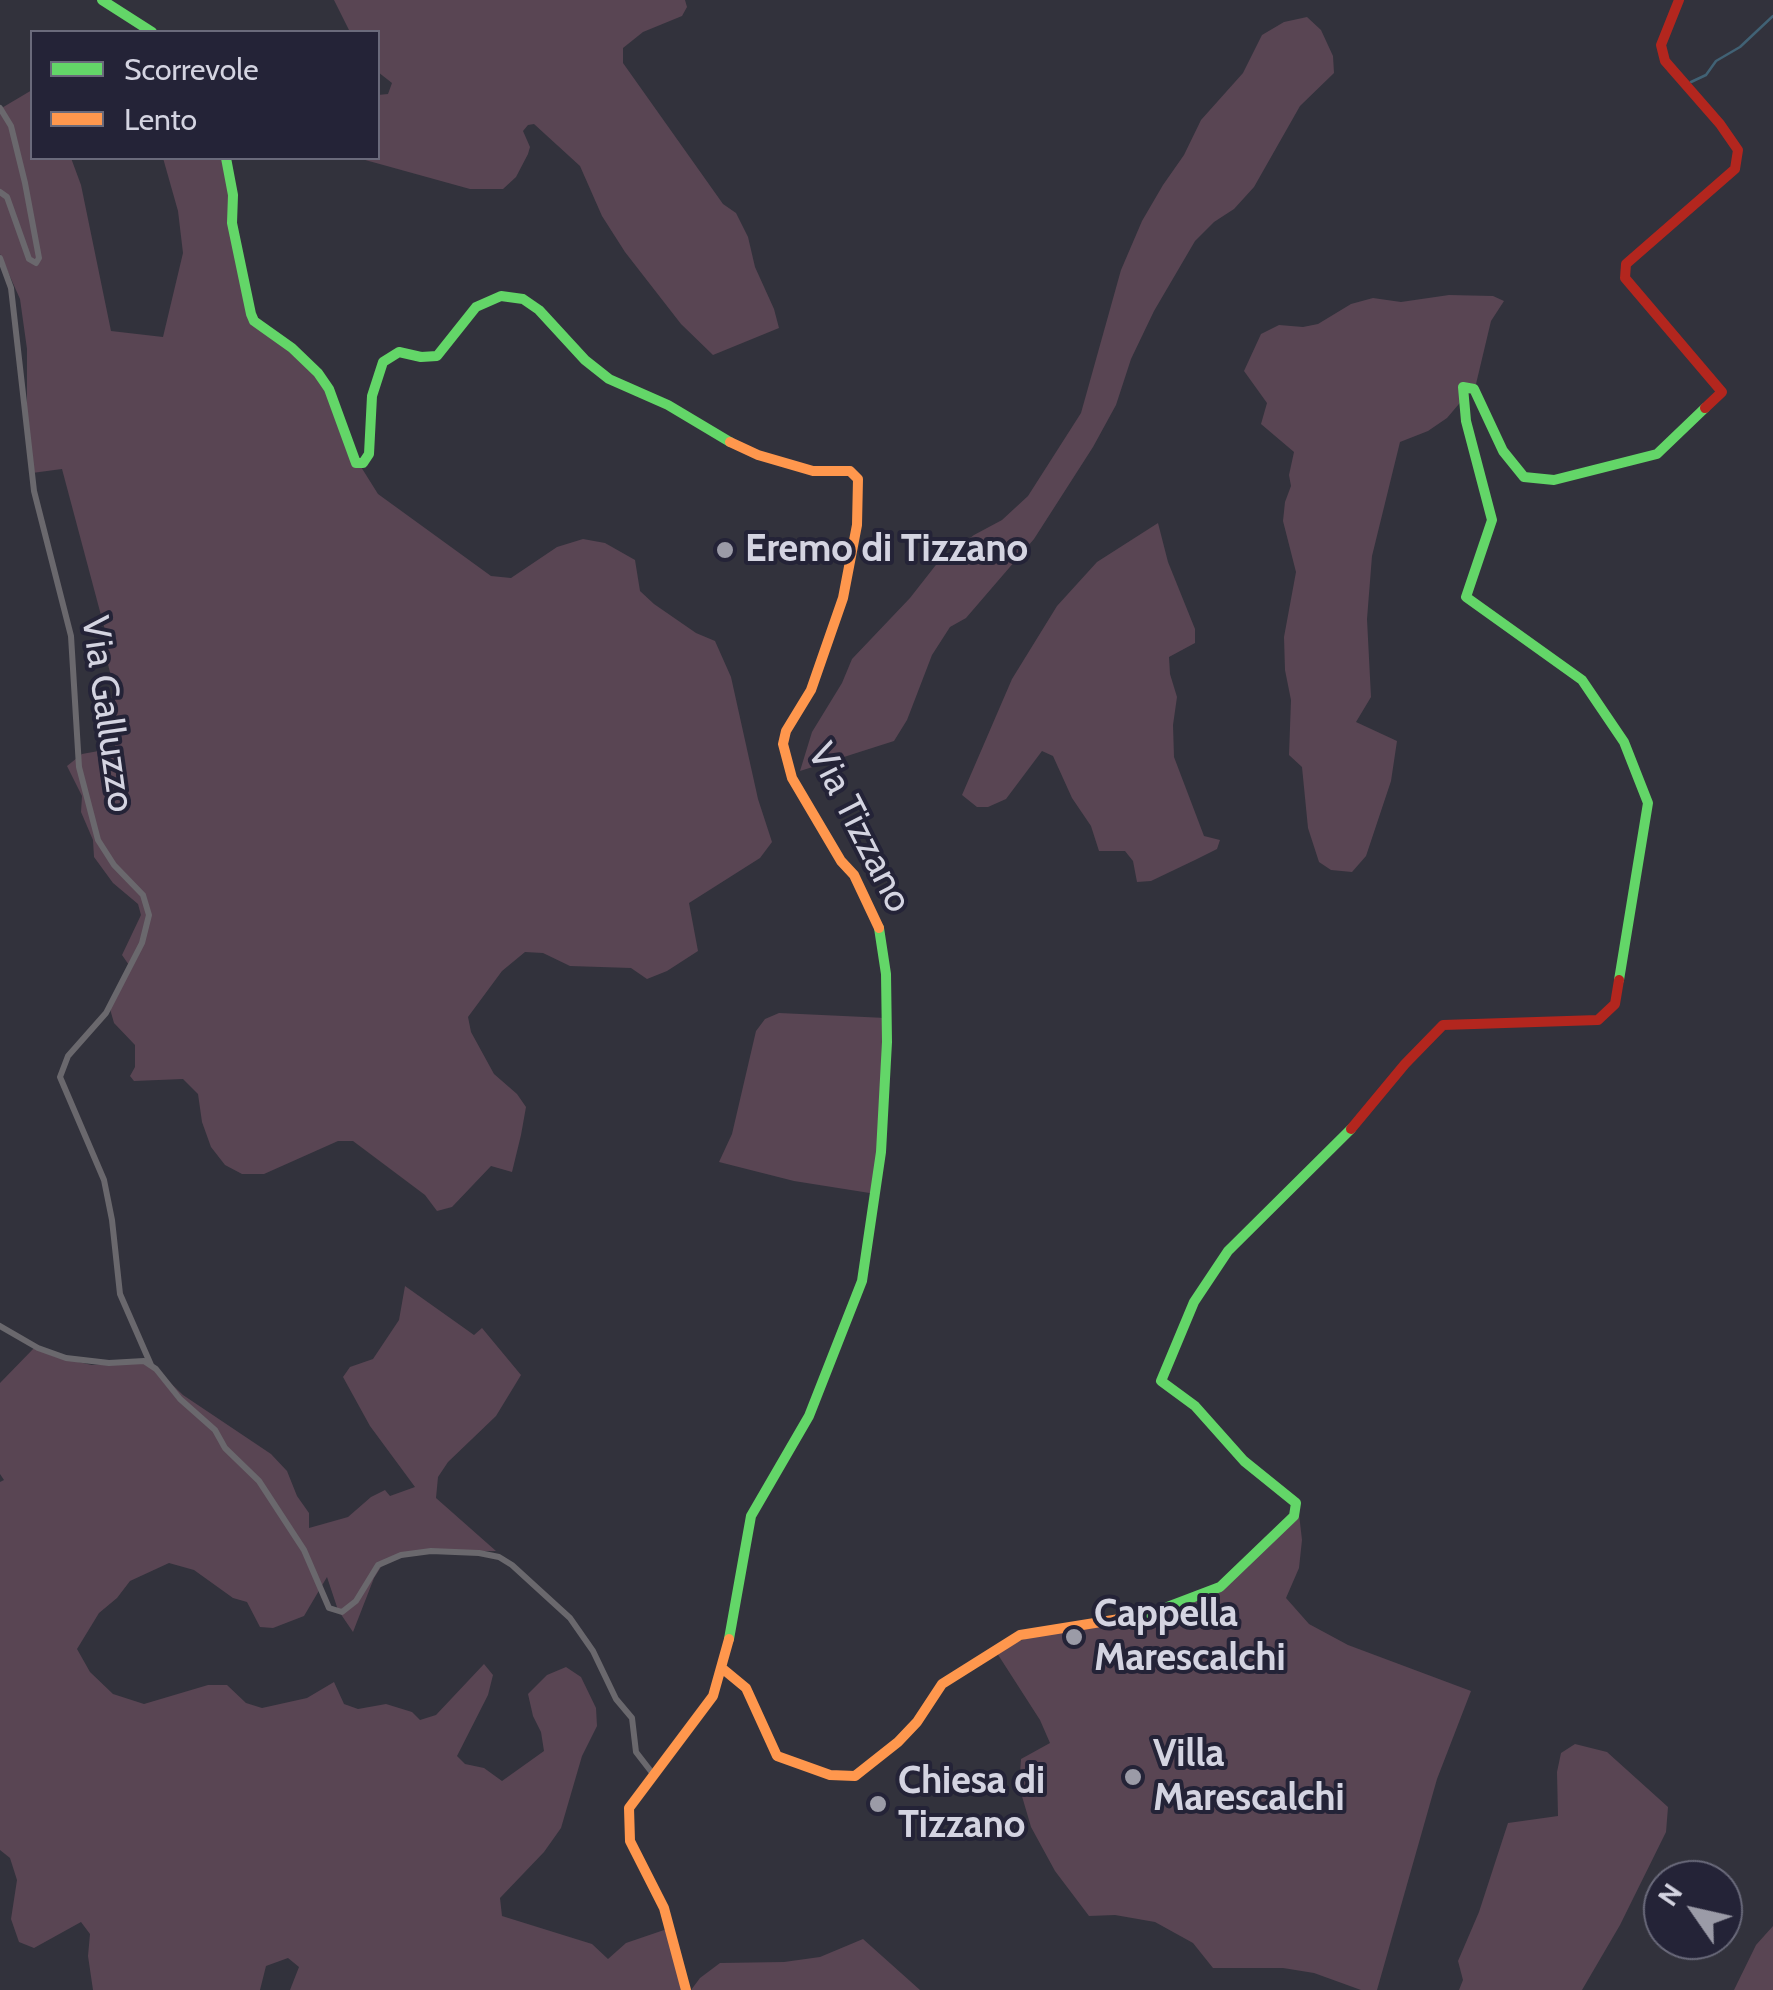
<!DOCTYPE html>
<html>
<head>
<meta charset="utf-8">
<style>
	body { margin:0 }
	#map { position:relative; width:1773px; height:1990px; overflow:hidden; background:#32323c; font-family:Cabin,sans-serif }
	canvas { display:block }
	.legend { position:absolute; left:30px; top:30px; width:350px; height:130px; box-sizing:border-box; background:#242337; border:2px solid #6a6a7b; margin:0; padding:12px 18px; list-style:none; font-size:30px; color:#d4d4e1 }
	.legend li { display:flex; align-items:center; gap:20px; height:50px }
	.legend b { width:50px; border:2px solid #6a6a7b }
	.north { position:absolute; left:1643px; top:1860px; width:100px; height:100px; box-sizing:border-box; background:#242337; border:2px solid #6a6a7b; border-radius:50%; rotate:304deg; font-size:28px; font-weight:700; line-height:40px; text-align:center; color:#d4d4e1 }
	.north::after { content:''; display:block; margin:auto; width:35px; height:45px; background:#9b9ba7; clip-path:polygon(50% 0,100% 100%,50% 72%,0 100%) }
</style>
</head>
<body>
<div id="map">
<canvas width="1773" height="1990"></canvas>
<ul class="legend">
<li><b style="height:12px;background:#63d668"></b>Scorrevole</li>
<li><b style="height:12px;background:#ff974d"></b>Lento</li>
</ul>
<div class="north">N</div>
</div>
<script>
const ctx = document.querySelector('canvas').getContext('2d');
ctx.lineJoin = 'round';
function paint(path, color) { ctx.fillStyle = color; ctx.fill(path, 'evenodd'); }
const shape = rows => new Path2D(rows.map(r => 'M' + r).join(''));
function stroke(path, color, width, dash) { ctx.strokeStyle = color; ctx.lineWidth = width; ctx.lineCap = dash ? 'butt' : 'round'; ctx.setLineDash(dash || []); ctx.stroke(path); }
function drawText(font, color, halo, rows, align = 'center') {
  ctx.font = font + ' Cabin,sans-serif'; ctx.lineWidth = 8; ctx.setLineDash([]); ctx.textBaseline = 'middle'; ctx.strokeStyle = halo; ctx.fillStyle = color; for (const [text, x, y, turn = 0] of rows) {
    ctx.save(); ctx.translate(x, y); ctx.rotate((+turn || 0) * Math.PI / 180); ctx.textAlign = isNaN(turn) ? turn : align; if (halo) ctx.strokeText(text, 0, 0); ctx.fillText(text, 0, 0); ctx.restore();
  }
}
const green = shape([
	[334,0,685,0,687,7,682,16,643,32,623,48,623,63,723,204,736,213,748,237,755,267,774,309,779,328,713,355,681,324,625,252,602,216,580,166,534,124,528,125,523,131,530,147,528,154,516,177,503,189,470,189,358,158,378,158,378,95,388,94,392,83,378,72,378,32,350,32],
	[1307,17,1321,30,1333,56,1334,73,1300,106,1254,187,1234,209,1214,222,1195,241,1154,311,1131,359,1116,405,1093,447,1034,539,966,618,950,627,932,655,907,720,894,741,800,771,812,732,842,683,852,659,910,598,939,561,974,535,1002,520,1028,496,1081,413,1121,270,1142,221,1163,185,1184,155,1201,120,1243,73,1262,35,1284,22],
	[32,90,32,158,71,158,81,185,111,331,163,337,183,253,178,211,163,158,224,158,252,318,328,384,346,443,378,494,491,576,511,578,557,547,583,539,605,543,635,560,640,591,654,604,696,633,715,641,731,677,758,799,772,842,760,858,689,903,698,951,667,971,647,979,631,968,570,966,543,953,525,952,502,971,468,1017,471,1032,494,1074,517,1094,526,1107,521,1135,512,1172,491,1166,452,1207,437,1211,425,1195,353,1141,338,1141,264,1174,242,1174,225,1165,211,1147,202,1122,198,1094,183,1079,134,1081,130,1076,135,1067,135,1045,114,1023,110,1009,131,968,122,955,141,915,138,904,113,883,94,857,93,840,81,812,82,796,67,766,82,754,115,748,115,693,106,656,106,634,62,469,32,473,27,417,27,349,20,299,0,254,0,109],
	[1449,295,1493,296,1504,301,1491,321,1476,384,1447,418,1428,431,1400,442,1372,556,1367,619,1371,697,1356,722,1397,741,1391,781,1366,856,1352,872,1331,870,1319,862,1308,828,1302,767,1289,755,1291,700,1285,670,1284,637,1296,572,1283,521,1285,502,1291,486,1289,475,1294,452,1261,424,1267,403,1244,371,1261,334,1279,325,1303,327,1318,324,1351,304,1373,298,1401,302],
	[1158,523,1168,562,1195,629,1195,643,1169,657,1170,674,1177,697,1173,725,1174,757,1204,836,1220,840,1217,849,1195,860,1151,881,1137,882,1133,861,1125,851,1099,851,1091,826,1072,798,1053,756,1042,751,1006,799,988,807,977,807,962,795,1012,679,1057,606,1097,562],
	[779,1013,886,1018,876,1194,794,1181,719,1162,732,1134,756,1031,765,1019],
	[405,1286,474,1335,482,1328,521,1375,496,1416,448,1462,438,1477,436,1498,496,1551,429,1551,384,1562,374,1578,353,1632,338,1610,327,1577,304,1616,273,1628,260,1627,247,1602,233,1598,194,1570,169,1563,130,1581,117,1598,99,1613,77,1649,90,1672,113,1694,144,1704,208,1685,227,1685,246,1703,262,1708,307,1698,334,1682,344,1704,358,1709,386,1704,412,1712,420,1720,436,1715,484,1664,493,1675,488,1695,457,1756,465,1764,484,1768,502,1781,544,1751,541,1732,533,1716,528,1694,547,1675,566,1667,581,1677,596,1708,597,1726,582,1756,561,1828,544,1852,500,1898,502,1916,592,1944,608,1959,626,1943,667,1929,689,1990,290,1990,299,1967,288,1958,266,1966,260,1990,93,1990,88,1956,90,1934,81,1922,34,1948,19,1942,11,1919,17,1880,10,1858,0,1850,0,1482,4,1480,0,1474,0,1383,35,1347,60,1358,92,1365,142,1362,156,1369,183,1395,271,1454,287,1471,297,1496,309,1513,309,1528,348,1517,371,1497,385,1490,390,1496,415,1487,370,1426,343,1377,350,1367,373,1359,399,1320],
	[1299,1514,1302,1540,1299,1568,1286,1598,1309,1624,1348,1645,1471,1691,1437,1779,1377,1990,1361,1990,1314,1973,1283,1968,1213,1968,1193,1943,1155,1922,1115,1915,1089,1916,1055,1871,1031,1827,1019,1786,1021,1759,1050,1743,1040,1720,995,1650,1058,1627,1204,1600,1230,1572],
	[1575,1744,1607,1752,1668,1807,1666,1832,1620,1925,1582,1990,1459,1990,1463,1980,1458,1961,1479,1912,1508,1823,1558,1816,1557,1772,1561,1753],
	[1773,1926,1773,1990,1734,1990,1756,1945],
	[863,1939,920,1990,691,1990,700,1978,720,1963,784,1962,820,1957]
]);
const stream = shape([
	[1691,82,1706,75,1716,61,1740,47,1773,16]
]);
const street = shape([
	[0,108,11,126,25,183,39,258,36,263,29,259,7,197,0,192],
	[0,258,11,288,34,491,71,636,79,767,98,840,114,865,143,895,149,915,142,943,106,1013,68,1056,60,1077,104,1180,112,1220,120,1294,151,1365],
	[0,1326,38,1348,66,1358,109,1363,144,1361,156,1369,180,1399,215,1430,225,1448,259,1481,304,1550,329,1608,342,1612,356,1601,378,1565,401,1555,431,1551,479,1553,499,1557,512,1565,570,1618,593,1651,616,1699,632,1718,636,1752,653,1774]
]);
const fast = shape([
	[102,0,152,32],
	[226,158,233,195,232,223,251,314,254,321,292,348,318,373,329,389,356,463,363,463,369,454,372,396,383,362,399,352,421,357,437,356,476,307,501,296,523,299,539,310,585,360,609,379,668,405,730,442],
	[1619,980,1648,803,1624,742,1582,680,1466,597,1492,520,1466,421,1463,387,1474,389,1503,451,1524,477,1554,480,1657,454,1705,408],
	[1132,1617,1149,1614,1220,1587,1294,1516,1296,1503,1244,1461,1195,1406,1161,1381,1194,1302,1228,1251,1351,1129],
	[729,1639,751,1516,809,1416,862,1281,881,1152,887,1042,886,974,879,928]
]);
const slow = shape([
	[730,442,758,455,813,471,850,471,858,479,857,525,843,598,811,690,786,731,783,744,792,778,841,861,854,875,879,928],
	[723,1669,746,1688,777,1756,830,1775,855,1776,898,1742,917,1722,942,1684,1020,1635,1132,1617],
	[686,1990,664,1908,630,1841,629,1808,713,1696,729,1639]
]);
const jam = shape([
	[1679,0,1661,45,1665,61,1720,124,1738,150,1735,169,1626,264,1625,278,1722,392,1705,408],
	[1351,1129,1405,1064,1443,1025,1598,1020,1615,1004,1619,980]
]);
const markers = [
	[725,550,10,"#9b9ba7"],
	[1074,1637,10,"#9b9ba7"],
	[1133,1777,10,"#9b9ba7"],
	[878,1804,10,"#9b9ba7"]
];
const poiNames = [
	["Eremo di Tizzano",745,550],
	["Cappella",1094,1615],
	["Marescalchi",1094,1659],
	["Villa",1153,1755],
	["Marescalchi",1153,1799],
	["Chiesa di",898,1782],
	["Tizzano",898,1826]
];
const streetNames = [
	["Via Galluzzo",107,714,82],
	["Via Tizzano",859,828,63]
];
paint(green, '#594553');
stroke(stream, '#416275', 2.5);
stroke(street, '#6a686d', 6);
stroke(fast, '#63d668', 10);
stroke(slow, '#ff974d', 10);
stroke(jam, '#b3261e', 10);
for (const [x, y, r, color] of markers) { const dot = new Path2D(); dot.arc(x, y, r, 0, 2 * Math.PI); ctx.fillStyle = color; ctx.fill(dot); stroke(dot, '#242337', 4); }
drawText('bold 38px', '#d4d4e1', '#242337', poiNames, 'left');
drawText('38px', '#d4d4e1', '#242337', streetNames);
</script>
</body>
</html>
